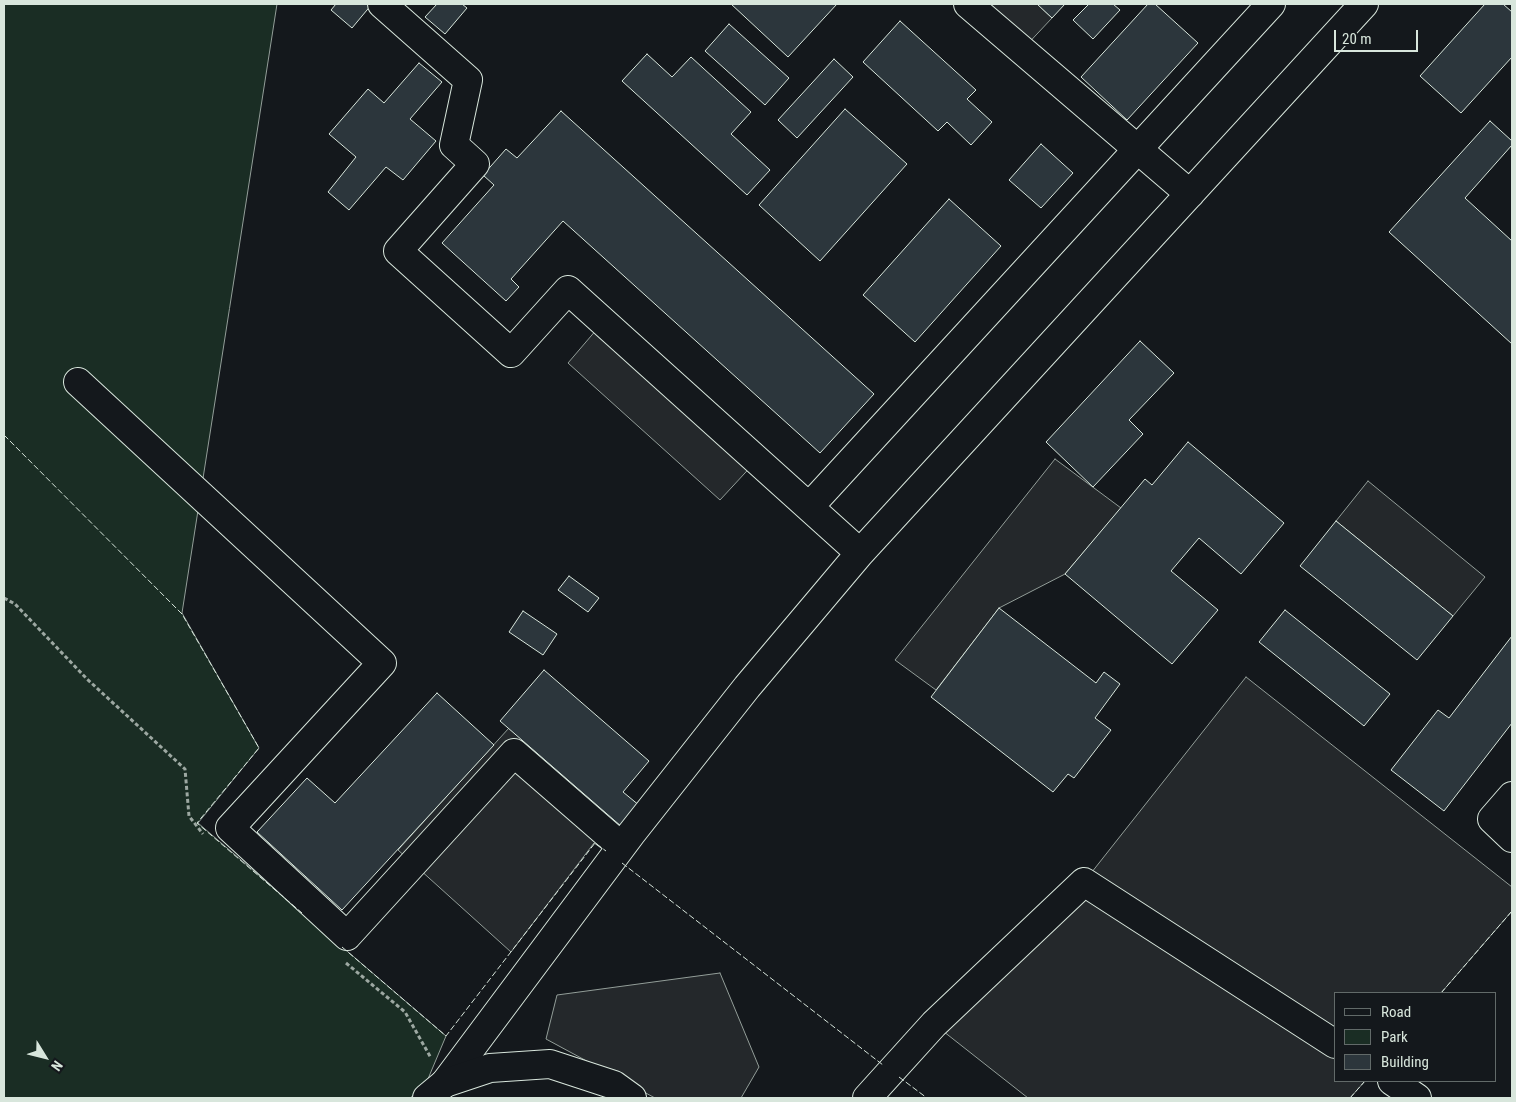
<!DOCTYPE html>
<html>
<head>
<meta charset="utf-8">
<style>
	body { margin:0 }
	#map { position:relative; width:1516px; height:1102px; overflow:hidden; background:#14181c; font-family:"Roboto Condensed",sans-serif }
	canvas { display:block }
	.frame { position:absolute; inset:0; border:5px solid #d8e6dc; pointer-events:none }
	.legend { position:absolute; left:1334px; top:992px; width:162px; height:90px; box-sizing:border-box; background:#14181c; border:1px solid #626a69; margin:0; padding:6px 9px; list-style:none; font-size:15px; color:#d8e6dc }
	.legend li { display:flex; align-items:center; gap:10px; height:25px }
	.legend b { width:25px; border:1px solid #626a69 }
	.north { position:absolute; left:20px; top:1032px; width:50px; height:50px; -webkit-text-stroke:4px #14181c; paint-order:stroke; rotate:126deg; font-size:14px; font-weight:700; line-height:20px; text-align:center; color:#d8e6dc }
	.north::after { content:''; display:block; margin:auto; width:18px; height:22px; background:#d8e6dc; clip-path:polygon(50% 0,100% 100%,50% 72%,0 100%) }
	.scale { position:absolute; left:1334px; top:30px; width:84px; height:22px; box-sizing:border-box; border:2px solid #d8e6dc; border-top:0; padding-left:6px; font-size:15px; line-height:18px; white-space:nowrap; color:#d8e6dc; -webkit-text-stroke:4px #14181c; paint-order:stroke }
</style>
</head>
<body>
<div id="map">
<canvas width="1516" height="1102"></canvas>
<div class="frame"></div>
<ul class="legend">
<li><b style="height:6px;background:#14181c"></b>Road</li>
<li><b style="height:14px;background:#1a2d24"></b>Park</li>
<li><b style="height:14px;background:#2c363c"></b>Building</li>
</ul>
<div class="north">N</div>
<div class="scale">20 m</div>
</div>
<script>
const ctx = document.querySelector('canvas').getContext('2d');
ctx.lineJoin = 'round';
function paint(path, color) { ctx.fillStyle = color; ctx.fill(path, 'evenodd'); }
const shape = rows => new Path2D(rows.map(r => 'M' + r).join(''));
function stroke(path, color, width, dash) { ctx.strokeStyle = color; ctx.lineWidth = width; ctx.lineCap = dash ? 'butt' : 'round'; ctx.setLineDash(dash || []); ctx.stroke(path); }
const green = shape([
	[4,4,277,4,182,613,259,748,198,823,446,1036,425,1086,410,1098,4,1098,4,4]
]);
const parking = shape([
	[968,4,1037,4,1052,18,1022,50,968,4],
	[603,322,757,460,720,500,568,363,603,322],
	[1055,459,1121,508,1065,574,999,608,936,690,895,660,1055,459],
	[1368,481,1485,577,1453,616,1336,521,1368,481],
	[1246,677,1512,887,1512,911,1441,993,1335,993,1335,1081,1365,1081,1350,1098,1028,1098,934,1024,1084,882,1246,677],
	[509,728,631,834,613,856,594,843,511,952,398,850,509,728],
	[720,973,759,1067,741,1098,655,1098,546,1039,557,995,720,973]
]);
const building = shape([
	[336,4,372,4,352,28,331,10,336,4],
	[437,4,462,4,467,8,445,34,425,17,437,4],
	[731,4,837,4,788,57,731,4],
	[1037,4,1065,4,1052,18,1037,4],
	[1089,4,1113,4,1120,10,1093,39,1073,20,1089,4],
	[1148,4,1155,4,1198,43,1127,120,1081,77,1148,4],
	[1485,4,1503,4,1512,12,1512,57,1461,113,1420,76,1485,4],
	[900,21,976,90,967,99,992,122,971,145,947,122,938,131,863,62,900,21],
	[729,24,789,78,765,105,705,51,729,24],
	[647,54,672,77,691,57,751,112,731,134,770,170,747,195,622,81,647,54],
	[834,59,853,77,797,138,778,120,834,59],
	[419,63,442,82,410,119,436,141,403,180,386,167,349,210,328,192,356,157,329,134,368,89,384,103,419,63],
	[845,109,907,164,820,261,759,205,845,109],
	[561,111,874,394,820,453,563,221,511,279,519,287,506,301,442,243,494,185,483,175,506,149,517,158,561,111],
	[1490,121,1512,141,1512,145,1465,198,1512,241,1512,344,1389,232,1490,121],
	[1041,144,1073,173,1041,208,1009,180,1041,144],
	[949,199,1001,246,915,342,863,295,949,199],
	[1140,341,1174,373,1129,420,1143,434,1093,487,1046,442,1140,341],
	[1188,442,1284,523,1241,574,1199,538,1171,571,1218,610,1172,664,1065,574,1145,479,1152,485,1188,442],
	[1336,521,1453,616,1417,660,1300,566,1336,521],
	[569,576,599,598,588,612,558,590,569,576],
	[999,608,1096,683,1104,672,1120,684,1095,718,1111,730,1074,778,1068,774,1053,792,931,697,999,608],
	[1285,610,1390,694,1364,726,1259,642,1285,610],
	[523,611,557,634,543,655,509,632,523,611],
	[1512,636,1512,723,1444,811,1391,770,1438,710,1449,718,1512,636],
	[544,670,649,761,623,792,640,806,622,827,500,721,544,670],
	[437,693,494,745,342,910,257,832,307,778,335,803,437,693]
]);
const path = shape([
	[4,598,15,604,87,679,185,769,189,816,203,834],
	[346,963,405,1012,431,1058]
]);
const minor = shape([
	[382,4,468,80,454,145,475,164,398,251,511,353,568,290,860,553],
	[968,4,1190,194],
	[78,382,382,663,230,828,347,936,514,753,621,846],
	[809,507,1271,4],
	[1512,796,1492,819,1512,838],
	[1392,1081,1417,1098],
	[445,1083,631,834,747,687,860,553,1364,4],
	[867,1098,934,1024,1084,882,1335,1044]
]);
const major = shape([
	[427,1098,445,1083,490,1068,550,1064,614,1085,632,1098]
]);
const fence = shape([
	[4,435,182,614,259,748,197,823,302,913],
	[622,863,883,1065],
	[342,947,446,1036,595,843,606,851],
	[1441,993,1512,911],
	[899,1077,927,1098],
	[1350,1098,1365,1081]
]);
paint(green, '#1a2d24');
stroke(green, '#939e99', 1);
paint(parking, '#24282b');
stroke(parking, '#939e99', 1);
paint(building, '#2c363c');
stroke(building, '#d8e6dc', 1);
stroke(minor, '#d8e6dc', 30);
stroke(major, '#d8e6dc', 30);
stroke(path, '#9da8a2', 3, [4, 2.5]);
stroke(minor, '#14181c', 28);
stroke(major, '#14181c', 28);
stroke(fence, '#d8e6dc', 1, [6, 2.5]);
</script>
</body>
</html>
